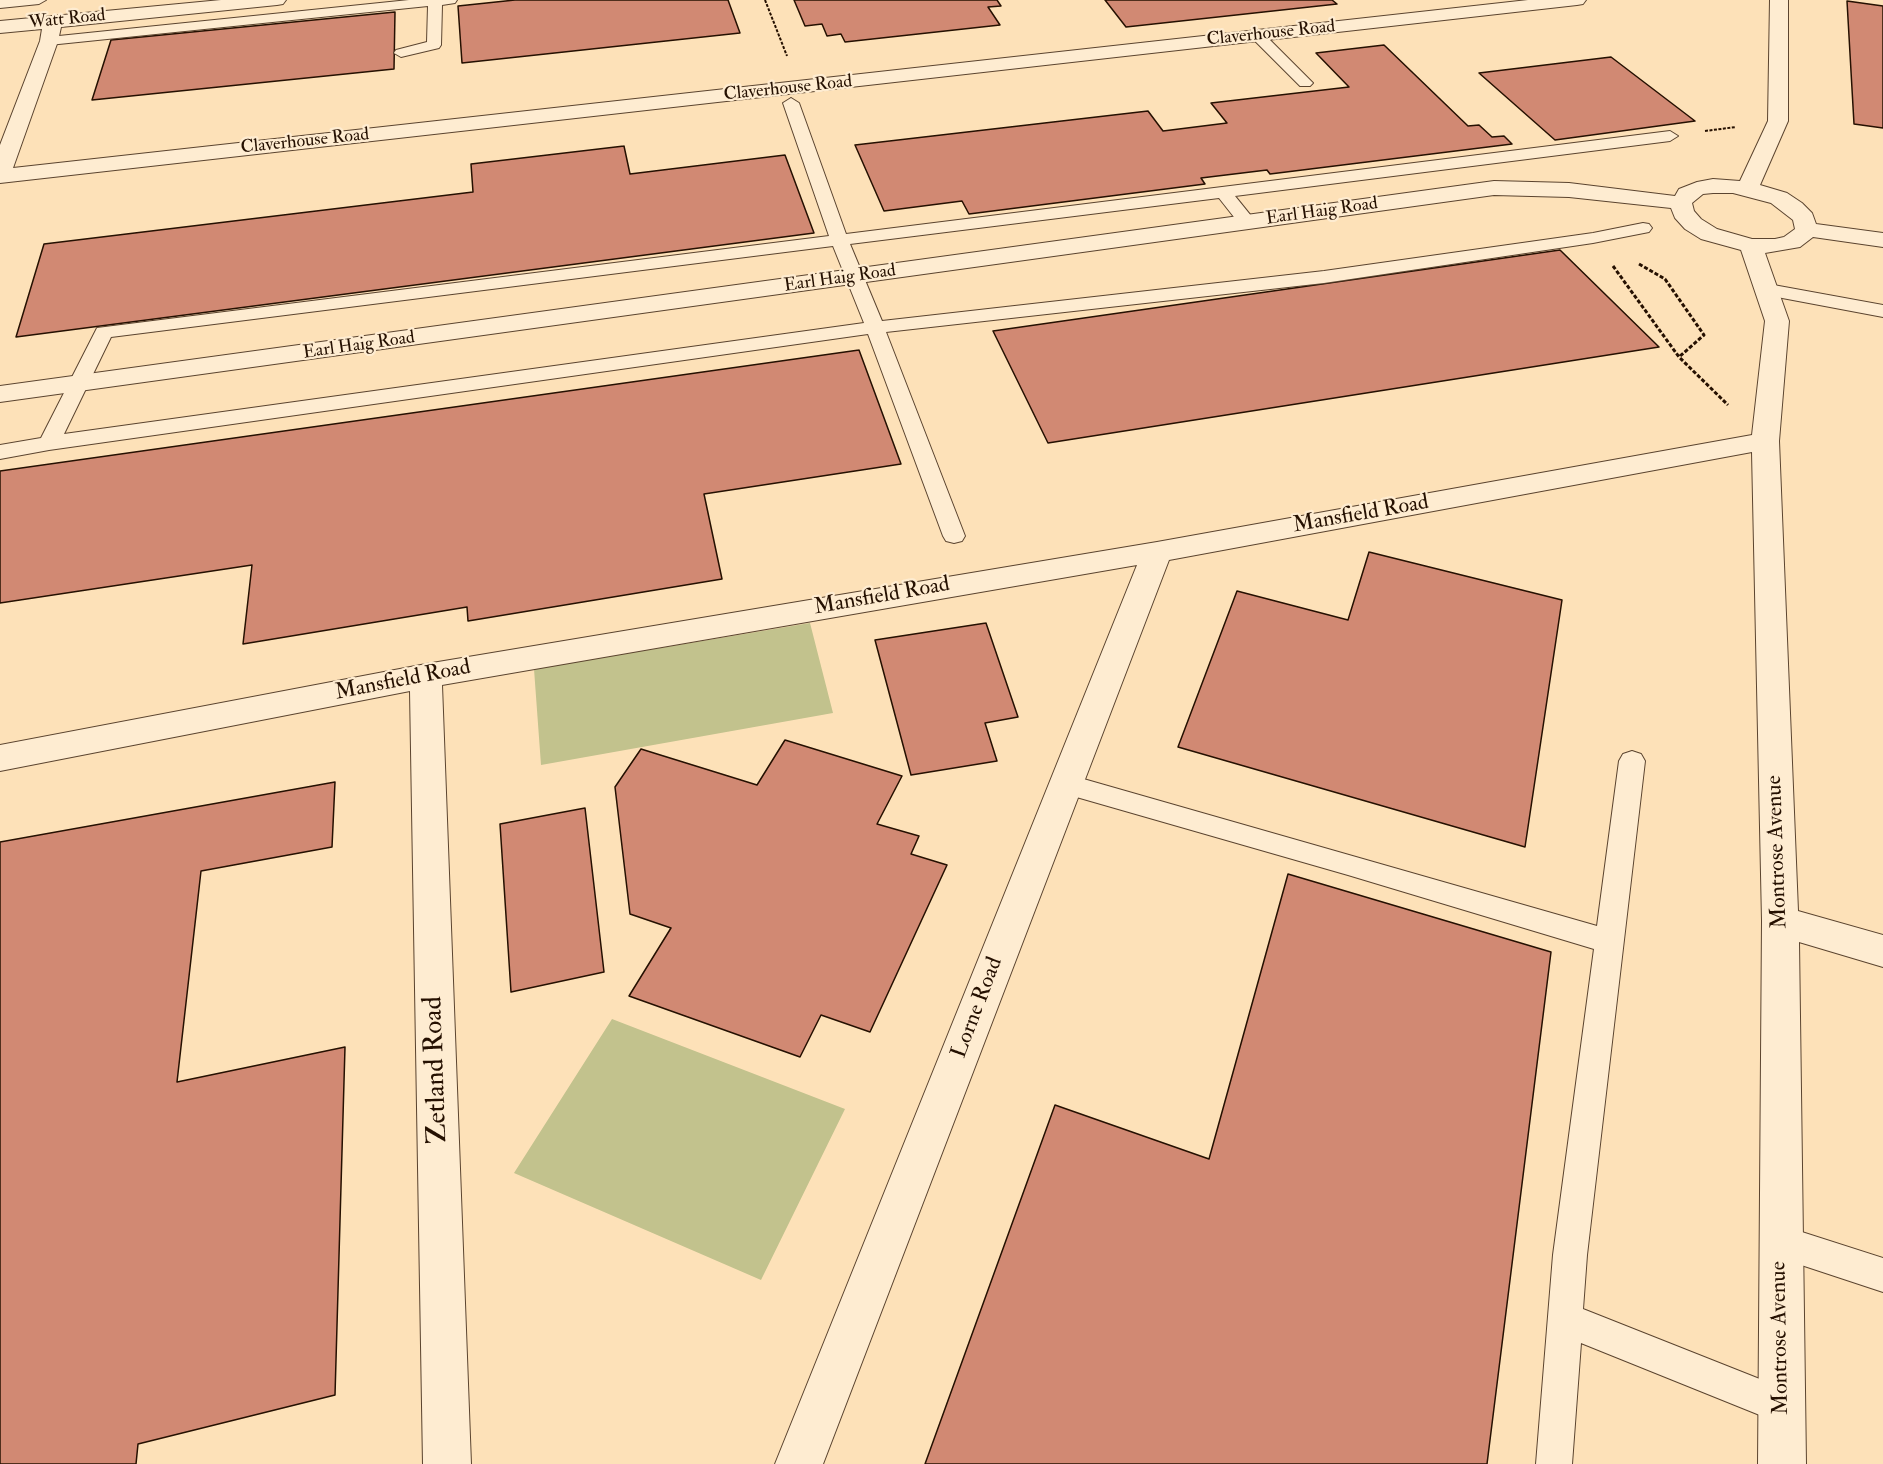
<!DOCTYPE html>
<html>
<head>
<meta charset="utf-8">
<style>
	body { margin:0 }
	canvas { display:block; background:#fde1b8 }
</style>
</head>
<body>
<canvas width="1883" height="1464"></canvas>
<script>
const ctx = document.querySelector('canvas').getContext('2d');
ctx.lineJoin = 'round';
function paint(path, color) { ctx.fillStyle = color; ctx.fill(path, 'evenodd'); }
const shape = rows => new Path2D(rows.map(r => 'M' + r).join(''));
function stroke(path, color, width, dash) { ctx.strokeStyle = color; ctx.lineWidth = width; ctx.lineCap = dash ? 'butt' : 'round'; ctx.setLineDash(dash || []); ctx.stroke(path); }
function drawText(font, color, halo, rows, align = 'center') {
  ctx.font = font + ' "IM FELL Double Pica",serif'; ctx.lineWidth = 4.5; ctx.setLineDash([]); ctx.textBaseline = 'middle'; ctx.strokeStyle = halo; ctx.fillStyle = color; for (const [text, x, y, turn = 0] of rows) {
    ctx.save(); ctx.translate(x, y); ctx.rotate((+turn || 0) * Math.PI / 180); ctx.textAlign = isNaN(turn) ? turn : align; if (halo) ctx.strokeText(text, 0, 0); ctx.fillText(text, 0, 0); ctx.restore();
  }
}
const green = shape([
	[810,623,833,713,541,765,534,669],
	[612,1019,845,1109,761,1280,514,1173]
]);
const building = shape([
	[515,0,728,0,740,33,462,63,458,6,515,0],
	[794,0,997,0,1001,6,988,7,1000,25,845,42,841,34,827,36,822,24,805,26,794,0],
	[1105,0,1332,0,1337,4,1126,27,1105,0],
	[1847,1,1883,6,1883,128,1854,124,1847,1],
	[395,12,394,69,92,100,111,40,395,12],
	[1384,45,1468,126,1479,125,1492,137,1504,136,1512,144,1270,174,1267,170,1201,178,1205,184,969,214,962,201,884,211,855,145,1148,111,1163,131,1227,123,1211,103,1349,87,1316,53,1384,45],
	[1611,57,1695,121,1555,140,1479,73,1611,57],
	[624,146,630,174,785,155,814,233,16,337,44,244,473,192,471,164,624,146],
	[1560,250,1659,347,1048,443,993,331,1560,250],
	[859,350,901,464,704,494,722,579,468,621,467,607,243,644,252,565,0,603,0,471,859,350],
	[1369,552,1562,600,1525,847,1178,747,1237,591,1348,620,1369,552],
	[986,623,1018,717,985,723,997,761,911,775,875,640,986,623],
	[785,740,902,776,877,824,919,836,911,854,947,865,870,1032,821,1015,800,1057,629,996,671,928,630,914,615,787,641,749,757,785,785,740],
	[335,782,332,847,201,871,177,1082,345,1047,335,1395,138,1444,136,1464,0,1464,0,842,335,782],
	[585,808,604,972,511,992,500,824,585,808],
	[1288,874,1551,952,1487,1464,925,1464,1055,1105,1209,1159,1288,874]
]);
const pathFar1 = shape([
	[765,0,787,56],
	[1705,131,1736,127]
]);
const path = shape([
	[1639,264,1665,279,1704,335,1679,357],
	[1613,266,1679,357,1728,405]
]);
const lane = shape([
	[0,0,46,0,39,4,0,8,0,0],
	[409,0,457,0,455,3,442,5,441,45,439,48,401,57,394,53,396,50,427,42,428,6,49,45,42,41,49,37,409,0],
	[1258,32,1263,33,1313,83,1310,86,1300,86,1253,39,1251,36,1258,32],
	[791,98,799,103,846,234,1670,131,1678,136,1670,141,1235,196,1256,222,1253,226,1247,227,1241,226,1219,198,850,244,882,321,1324,271,1593,233,1643,223,1649,224,1652,228,1649,232,1593,243,1324,283,886,332,965,536,962,541,954,543,946,541,943,536,868,334,49,450,0,459,0,445,41,438,97,328,829,236,783,103,791,98],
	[833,246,864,323,64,434,111,337,833,246],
	[1768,284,1883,305,1883,317,1761,294,1759,290,1761,286,1768,284],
	[1632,751,1641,754,1645,761,1587,1255,1583,1309,1795,1393,1800,1406,1795,1419,1782,1424,1581,1343,1572,1464,1536,1464,1553,1255,1594,949,1348,875,1066,794,1057,791,1053,784,1057,777,1066,774,1597,926,1619,761,1623,754,1632,751],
	[1780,1225,1883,1258,1883,1292,1768,1254,1763,1242,1768,1230,1780,1225]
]);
const street = shape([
	[221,0,286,0,283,4,277,5,61,27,58,41,13,168,1528,0,1586,0,1583,4,1577,5,0,183,0,145,40,41,42,29,0,33,0,21,221,0],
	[1770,0,1788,0,1788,121,1760,185,1787,193,1802,203,1812,213,1816,224,1883,233,1883,247,1813,237,1800,247,1765,253,1789,321,1779,441,1798,911,1883,935,1883,967,1799,942,1806,1464,1758,1464,1762,921,1752,452,1169,560,823,1464,775,1464,1137,565,442,685,471,1464,423,1464,410,691,0,771,0,745,426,664,1157,542,1752,435,1765,321,1741,250,1701,239,1685,229,1675,218,1671,208,1569,197,1494,195,0,402,0,386,1494,181,1569,183,1675,196,1679,189,1697,182,1713,179,1740,181,1768,121,1770,0],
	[1713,193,1733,193,1771,203,1793,220,1795,229,1784,237,1775,239,1752,239,1717,229,1701,219,1694,211,1692,203,1703,194,1713,193]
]);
const farStreetnames = [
	["Watt Road",67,20,-6],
	["Claverhouse Road",1271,34,-6],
	["Claverhouse Road",788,89,-6],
	["Claverhouse Road",305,142,-6],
	["Earl Haig Road",1322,212,-8],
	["Earl Haig Road",840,279,-8],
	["Earl Haig Road",359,346,-8]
];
const streetNames = [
	["Mansfield Road",1361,515,-10],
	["Mansfield Road",882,597,-10],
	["Mansfield Road",403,681,-11],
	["Montrose Avenue",1778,852,-92],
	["Lorne Road",978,1008,-69],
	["Montrose Avenue",1781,1338,-91]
];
const nearStreetnames = [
	["Zetland Road",437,1070,-92]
];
paint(green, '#c2c28d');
paint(building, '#d18973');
stroke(building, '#251001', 1.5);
stroke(lane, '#5b442f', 2);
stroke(street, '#5b442f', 2);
stroke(pathFar1, '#251001', 2, [3, 1.5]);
stroke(path, '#251001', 3, [4, 2]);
paint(lane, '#feecd1');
paint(street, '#feecd1');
drawText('18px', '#251001', '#feecd1', farStreetnames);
drawText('22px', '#251001', '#feecd1', streetNames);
drawText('27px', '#251001', '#feecd1', nearStreetnames);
</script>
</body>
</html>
